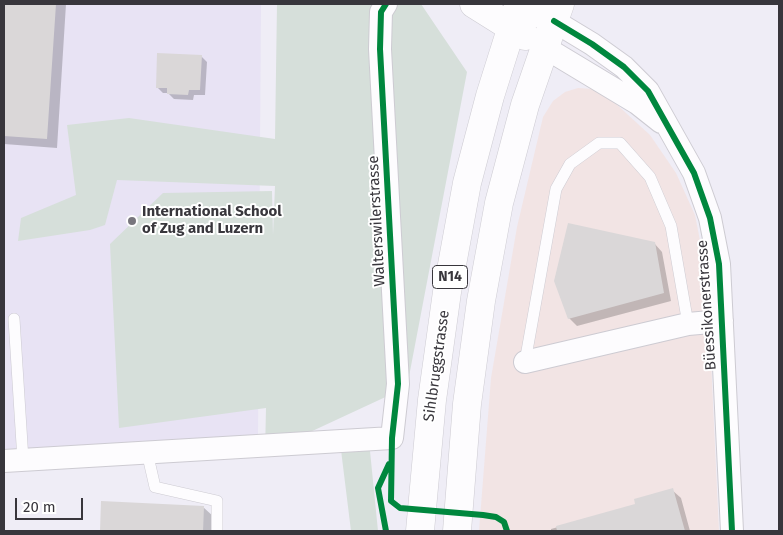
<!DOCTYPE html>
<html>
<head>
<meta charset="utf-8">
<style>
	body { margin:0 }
	#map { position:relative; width:783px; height:535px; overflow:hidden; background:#efedf6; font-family:"Fira Sans",sans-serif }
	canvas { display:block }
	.frame { position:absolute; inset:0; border:5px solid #38363c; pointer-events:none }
	.scale { position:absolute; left:15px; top:498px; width:68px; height:22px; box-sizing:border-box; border:2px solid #38363c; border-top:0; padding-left:6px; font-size:15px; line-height:18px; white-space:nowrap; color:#38363c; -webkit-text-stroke:4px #fff; paint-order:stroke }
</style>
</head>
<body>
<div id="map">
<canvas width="783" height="535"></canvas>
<div class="frame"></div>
<div class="scale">20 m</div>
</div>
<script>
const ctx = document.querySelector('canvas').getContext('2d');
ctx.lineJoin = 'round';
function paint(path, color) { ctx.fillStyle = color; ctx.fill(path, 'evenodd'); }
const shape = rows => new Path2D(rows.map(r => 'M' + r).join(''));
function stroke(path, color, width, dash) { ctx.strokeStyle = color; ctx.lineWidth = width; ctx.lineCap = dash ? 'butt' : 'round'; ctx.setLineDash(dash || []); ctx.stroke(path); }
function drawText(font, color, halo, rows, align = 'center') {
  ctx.font = font + ' "Fira Sans",sans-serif'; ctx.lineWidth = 4; ctx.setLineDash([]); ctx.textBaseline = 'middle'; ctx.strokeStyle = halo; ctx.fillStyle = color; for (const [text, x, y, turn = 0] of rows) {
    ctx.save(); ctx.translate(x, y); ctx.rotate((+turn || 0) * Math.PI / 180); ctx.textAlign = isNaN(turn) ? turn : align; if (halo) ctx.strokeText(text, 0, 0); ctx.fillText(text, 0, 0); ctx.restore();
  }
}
const commercial = shape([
	[578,88,594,89,614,102,650,135,676,173,695,215,707,276,719,531,479,531,491,378,517,227,543,117,553,101,565,92]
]);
const built = shape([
	[4,4,261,4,258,439,4,469]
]);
const green = shape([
	[277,4,421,4,467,72,407,387,265,453,266,408,119,428,110,244,163,193,272,191,273,235,275,186,117,180,105,225,90,230,18,241,21,218,76,195,67,125,129,118,275,139],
	[341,450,370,451,378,531,351,531]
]);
const shadow = shape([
	[4,4,66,4,57,148,4,144],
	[201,56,207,62,205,95,194,95,193,100,174,99,168,93,163,93,157,87],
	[654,243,662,252,671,301,577,326,569,318],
	[672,490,681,498,690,531,551,531,551,529,637,505],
	[102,502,203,507,214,517,213,531,101,531]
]);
const building = shape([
	[4,4,56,4,47,139,4,136],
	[157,53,202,55,200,90,189,90,188,95,167,94,167,88,156,88],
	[568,223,655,242,664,293,568,319,554,281],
	[673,488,685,531,557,531,556,526,635,504,634,499],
	[101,501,204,506,203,531,100,531]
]);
const lane = shape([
	[14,319,23,460],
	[525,362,556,189,570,164,599,143,620,143,650,177,671,226,688,324],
	[147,452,155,487,217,501,217,531]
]);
const street = shape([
	[554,21,592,44,624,67,648,91,694,173,710,218,719,264,732,531],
	[544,47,637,103,661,122],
	[525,362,688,324,722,321],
	[4,461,392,438,398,384,380,49,381,12,386,4]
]);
const primary = shape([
	[474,4,525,36],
	[420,531,432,400,447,292,467,183,490,96,519,4],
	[457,531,467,404,481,301,499,203,525,105,554,21,522,4]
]);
const highway = shape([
	[554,21,560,4]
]);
const cycleway = shape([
	[386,4,381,12,380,49,398,384,392,438,391,501,400,508,483,515,496,517,504,522,507,531],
	[554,21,592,44,624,67,648,91,694,173,710,218,719,264,732,531],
	[386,531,378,488,389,464]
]);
const markers = [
	[132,221,5,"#78767d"]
];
const shields = [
	[450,277,35]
];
const shieldNames = [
	["N14",450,277]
];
const poiNames = [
	["International School",142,212],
	["of Zug and Luzern",142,229]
];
const streetNames = [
	["Walterswilerstrasse",377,221,-93],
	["Büessikonerstrasse",707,305,-94],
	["Sihlbruggstrasse",437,366,-82]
];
paint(commercial, '#f2e4e4');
paint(built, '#e8e3f4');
paint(green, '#d6dfda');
paint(shadow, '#0003');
paint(building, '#dad7d8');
stroke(lane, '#cdcbd2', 12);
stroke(street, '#cdcbd2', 24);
stroke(primary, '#cdcbd2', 29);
stroke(highway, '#cdcbd2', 29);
stroke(lane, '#fdfcfe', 11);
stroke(street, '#fdfcfe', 22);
stroke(primary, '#fdfcfe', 28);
stroke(highway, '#fdfcfe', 28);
stroke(cycleway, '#00873e', 6);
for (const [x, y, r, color] of markers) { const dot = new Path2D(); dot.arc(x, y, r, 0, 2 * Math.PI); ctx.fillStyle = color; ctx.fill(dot); stroke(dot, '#fff', 2); }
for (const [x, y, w] of shields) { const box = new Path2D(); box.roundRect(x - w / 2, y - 11.5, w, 23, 4); ctx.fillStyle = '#fff'; ctx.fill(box); stroke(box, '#38363c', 1); }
drawText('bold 14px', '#38363c', null, shieldNames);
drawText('bold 15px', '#38363c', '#fff', poiNames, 'left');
drawText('15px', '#38363c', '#fff', streetNames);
</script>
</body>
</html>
